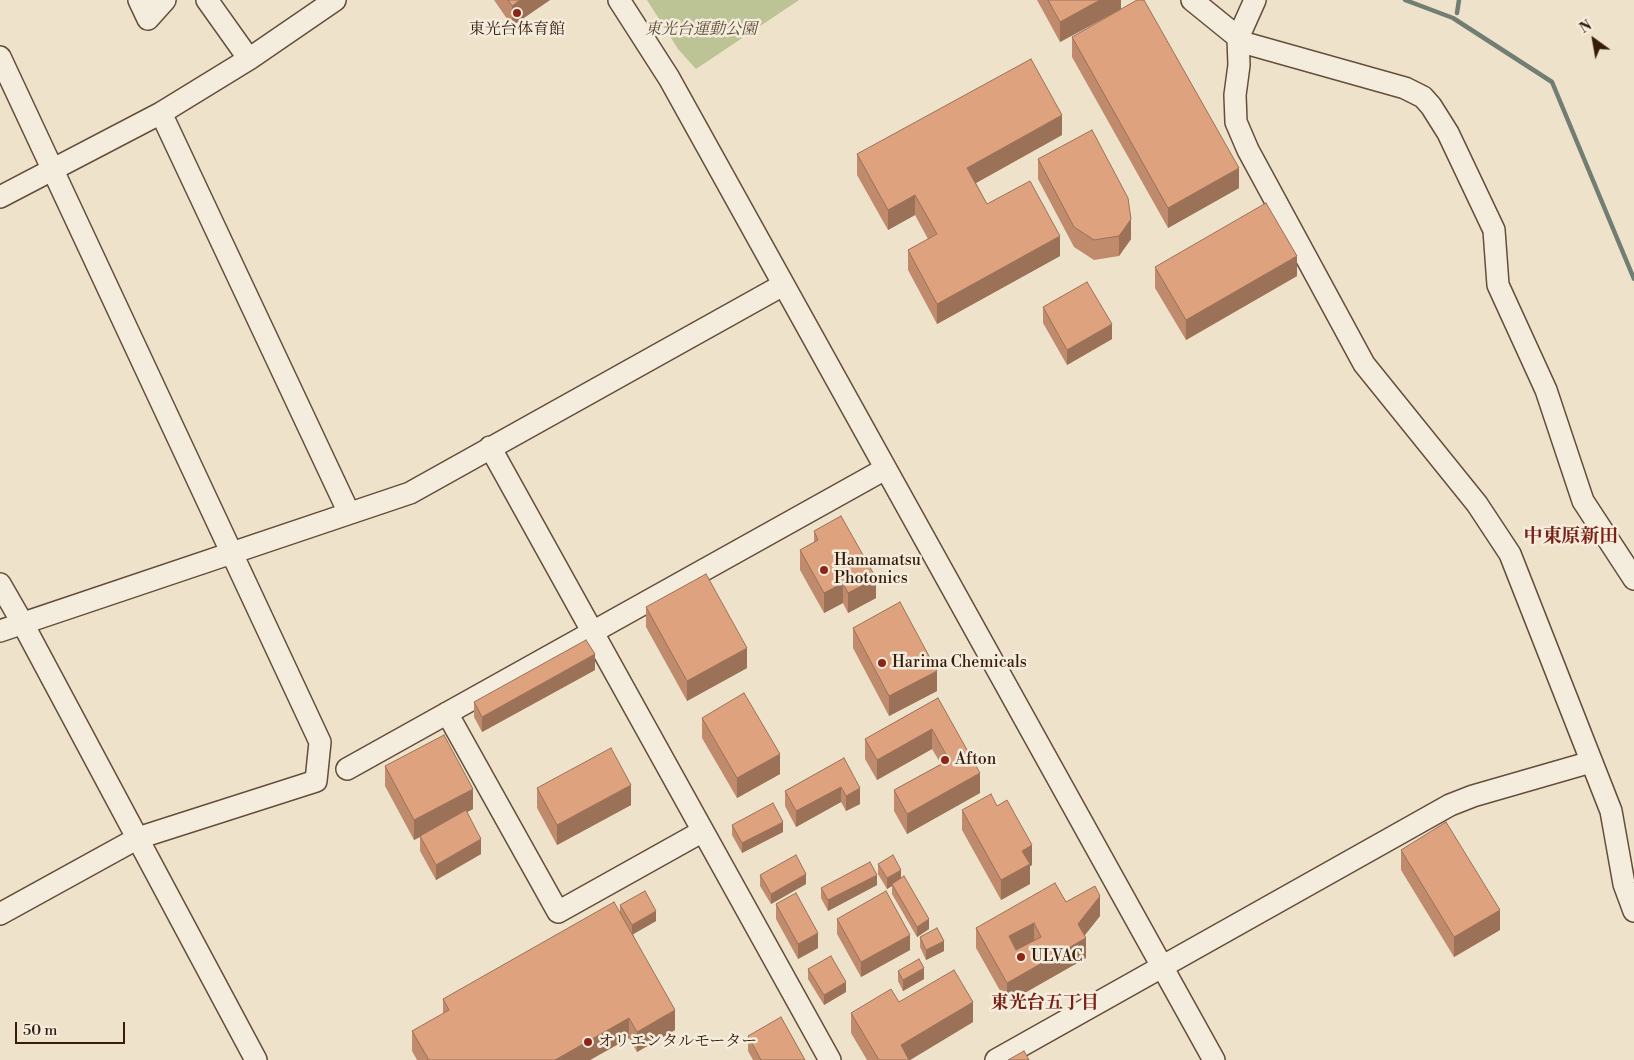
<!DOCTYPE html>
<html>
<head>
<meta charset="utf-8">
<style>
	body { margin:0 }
	#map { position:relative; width:1634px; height:1060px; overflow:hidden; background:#eee3ca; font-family:"Libre Bodoni",serif }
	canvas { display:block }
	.north { position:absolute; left:1569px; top:15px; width:50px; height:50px; -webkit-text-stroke:4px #f4eddd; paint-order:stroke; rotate:328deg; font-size:14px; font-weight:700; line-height:20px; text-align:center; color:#371b0b }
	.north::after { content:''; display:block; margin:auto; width:18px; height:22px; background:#371b0b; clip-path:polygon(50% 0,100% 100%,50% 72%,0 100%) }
	.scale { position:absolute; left:15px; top:1022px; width:110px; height:22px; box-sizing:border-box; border:2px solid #371b0b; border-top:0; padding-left:6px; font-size:15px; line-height:18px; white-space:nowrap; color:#371b0b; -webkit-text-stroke:4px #f4eddd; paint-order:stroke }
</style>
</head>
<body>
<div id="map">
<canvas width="1634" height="1060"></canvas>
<div class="north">N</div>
<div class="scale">50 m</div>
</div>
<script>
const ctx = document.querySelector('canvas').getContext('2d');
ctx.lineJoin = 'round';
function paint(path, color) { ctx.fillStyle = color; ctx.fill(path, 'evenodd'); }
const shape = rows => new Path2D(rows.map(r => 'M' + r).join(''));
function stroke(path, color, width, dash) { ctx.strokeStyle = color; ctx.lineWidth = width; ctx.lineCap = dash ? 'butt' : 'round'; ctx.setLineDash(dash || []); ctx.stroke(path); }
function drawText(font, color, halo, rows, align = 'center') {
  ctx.font = font + ' "Libre Bodoni","Noto Serif JP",serif'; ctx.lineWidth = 5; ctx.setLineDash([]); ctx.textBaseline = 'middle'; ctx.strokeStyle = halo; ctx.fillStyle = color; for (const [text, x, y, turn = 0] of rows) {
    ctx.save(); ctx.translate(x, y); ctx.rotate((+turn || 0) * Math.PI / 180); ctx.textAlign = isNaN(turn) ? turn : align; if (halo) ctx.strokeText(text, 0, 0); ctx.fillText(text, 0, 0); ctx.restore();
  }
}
const green = shape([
	[647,0,799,0,696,69,678,49]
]);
const stream = shape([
	[1405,0,1453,18,1552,82,1634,279],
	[1457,13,1459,0]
]);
const minor = shape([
	[139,0,148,19,165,0],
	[207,0,249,59],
	[619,0,669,78,1214,1060],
	[1192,0,1245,43,1405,88,1423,97,1431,106,1448,133,1494,230,1498,285,1546,390,1583,501,1634,579],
	[1255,0,1238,38,1239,65,1235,95,1236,122,1248,150,1364,364,1477,504,1510,554,1611,811,1624,884,1634,911],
	[0,57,320,742,316,781,138,838,0,914],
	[161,113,349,513],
	[0,197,161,113,249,59,335,0],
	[490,447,830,1060],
	[0,584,23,624,256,1060],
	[0,631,410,493,783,285],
	[447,713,558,912,703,831],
	[347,769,885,469],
	[996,1060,1450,805,1473,796,1591,762]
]);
const wall = shape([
	[494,0,550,0,512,26],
	[1037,0,1121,0,1121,9,1060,42],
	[1072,37,1239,188,1168,228,1072,57],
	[1062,135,976,183,987,204,1060,256,937,324,908,270,908,250,928,239,915,215,888,230,857,175,857,154],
	[1038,159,1131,239,1119,256,1094,260,1074,247,1038,179],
	[1155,267,1297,276,1186,340,1155,288],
	[1043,307,1112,339,1067,365,1043,323],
	[814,531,876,598,848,613,843,603,824,613,800,570,800,550,814,542],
	[646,607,747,668,687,701,646,627],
	[853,628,937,691,889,716,853,648],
	[595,670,482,732,474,717,474,702],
	[938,698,980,793,907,834,894,811,894,790,941,764,932,749,877,780,865,759,865,739],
	[702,718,780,774,737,798,702,738],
	[844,758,860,804,846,811,841,802,796,827,785,806,785,791],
	[385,766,473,809,467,812,481,854,436,880,420,851,420,837,414,840,385,786],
	[537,788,631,805,557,845,537,808],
	[962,810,1032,865,1030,866,1030,884,1001,900,962,830],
	[732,825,783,832,742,853,732,835],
	[1401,850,1500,930,1454,957,1401,870],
	[878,864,901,878,929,929,917,937,892,894,892,886,887,889,878,874],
	[760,875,806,884,771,904,760,886],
	[877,885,828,911,821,898,821,888],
	[1066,902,1100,916,1085,935,1086,958,1007,1003,976,948,976,928],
	[776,904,818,948,798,959,776,919],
	[620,905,656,921,633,934,675,1030,637,1052,629,1038,590,1060,417,1060,412,1051,412,1031,443,1014,443,999,620,913],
	[837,919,910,950,861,977,837,934],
	[920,937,944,951,926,960,920,947],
	[808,969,846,992,824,1005,808,979],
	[898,971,924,979,903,991,898,981],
	[899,1002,973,1022,910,1060,867,1060,851,1033,851,1013],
	[748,1036,805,1060,753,1060,748,1051]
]);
const shadedWall = shape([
	[520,0,550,0,512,26,512,6],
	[1100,0,1121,0,1121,9,1060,42,1060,22],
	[1062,115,1062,135,967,188,967,168],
	[1239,168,1239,188,1168,228,1168,208],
	[915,195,915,215,888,230,888,210],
	[1131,219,1131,239,1119,256,1119,236],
	[1060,236,1060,256,937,324,937,304],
	[1297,256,1297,276,1186,340,1186,320],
	[1112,324,1112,339,1067,365,1067,350],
	[876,578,876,598,848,613,848,593],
	[843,583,843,603,824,613,824,593],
	[747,648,747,668,687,701,687,681],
	[595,654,595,670,482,732,482,717],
	[937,671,937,691,889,716,889,696],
	[932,729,932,749,877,780,877,760],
	[780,754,780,774,737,798,737,778],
	[980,773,980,793,907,834,907,814],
	[631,785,631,805,557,845,557,825],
	[841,787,841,802,796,827,796,811],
	[860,788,860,804,846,811,846,796],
	[473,789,473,809,414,840,414,820],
	[783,822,783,832,742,853,742,843],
	[481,839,481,854,436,880,436,865],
	[1032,845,1032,865,1030,866,1030,884,1001,900,1001,880,1022,851],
	[901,870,901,880,892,884,892,886,887,889,887,878],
	[806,874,806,884,771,904,771,894],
	[877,875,877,885,828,911,828,900],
	[1100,896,1100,916,1080,941,1086,938,1086,958,1007,1003,1007,983,1078,924],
	[1500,910,1500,930,1454,957,1454,937],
	[656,911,656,921,632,935,632,925],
	[929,919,929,929,917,937,917,927],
	[1034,923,1034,944,1009,956,1009,936],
	[818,933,818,948,798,959,798,944],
	[910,935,910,950,861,977,861,962],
	[944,941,944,951,926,960,926,950],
	[924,968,924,979,903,991,903,980],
	[846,982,846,992,824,1005,824,995],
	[973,1002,973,1022,910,1060,901,1060,901,1045],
	[675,1010,675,1030,637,1052,637,1032],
	[629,1018,629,1038,590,1060,555,1060]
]);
const building = shape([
	[508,0,520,0,512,6,508,0],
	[1048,0,1100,0,1060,22,1048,0],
	[1137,0,1144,0,1239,168,1168,208,1072,37,1137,0],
	[1031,59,1062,115,967,168,987,204,1030,181,1060,236,937,304,908,250,937,234,915,195,888,210,857,154,1031,59],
	[1092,130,1128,198,1131,219,1119,236,1094,240,1074,227,1038,159,1092,130],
	[1266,203,1297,256,1186,320,1155,267,1266,203],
	[1087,282,1112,324,1067,350,1043,307,1087,282],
	[841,516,876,578,848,593,843,583,824,593,800,550,818,540,814,531,841,516],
	[706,574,747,648,687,681,646,607,706,574],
	[900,602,937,671,889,696,853,628,900,602],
	[586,640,595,654,482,717,474,702,586,640],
	[744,693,780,754,737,778,702,718,744,693],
	[938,698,980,773,907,814,894,790,949,760,932,729,877,760,865,739,938,698],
	[444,735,473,789,414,820,385,766,444,735],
	[611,748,631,785,557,825,537,788,611,748],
	[844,758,860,788,846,796,841,787,796,811,785,791,844,758],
	[991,794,997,806,1007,800,1032,845,1022,851,1030,864,1001,880,962,810,991,794],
	[773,803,783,822,742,843,732,825,773,803],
	[466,810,481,839,436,865,420,836,466,810],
	[1446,822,1500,910,1454,937,1401,850,1446,822],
	[796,855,806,874,771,894,760,875,796,855],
	[893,855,901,870,887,878,878,864,893,855],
	[870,862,877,875,828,900,821,888,870,862],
	[904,876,929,919,917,927,892,884,904,876],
	[1055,883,1066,902,1095,886,1100,896,1078,924,1086,938,1007,983,976,928,1055,883],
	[1034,923,1041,937,1016,950,1009,936,1034,923],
	[645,891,656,911,632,925,620,905,645,891],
	[886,891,910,935,861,962,837,919,886,891],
	[796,893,818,933,798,944,776,904,796,893],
	[614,902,675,1010,637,1032,629,1018,555,1060,429,1060,412,1031,449,1010,443,999,614,902],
	[937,928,944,941,926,950,920,937,937,928],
	[831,956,846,982,824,995,808,969,831,956],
	[919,959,924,968,903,980,898,971,919,959],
	[954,970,973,1002,901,1045,909,1060,879,1060,851,1013,891,989,899,1002,954,970],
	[781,1017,805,1060,761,1060,748,1036,781,1017],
	[1024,1051,1029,1060,1008,1060,1024,1051]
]);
const markers = [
	[517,13,5,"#8f2418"],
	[824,570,5,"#8f2418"],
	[882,663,5,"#8f2418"],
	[945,760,5,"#8f2418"],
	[1021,957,5,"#8f2418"],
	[588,1042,5,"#8f2418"]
];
const poiNames = [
	["東光台体育館",517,30,"center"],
	["Hamamatsu",834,561],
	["Photonics",834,579],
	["Harima Chemicals",892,663],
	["Afton",955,760],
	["ULVAC",1031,957],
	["オリエンタルモーター",598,1042]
];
const parkNames = [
	["東光台運動公園",701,30]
];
const neighbourhoodNames = [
	["東光台五丁目",1045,1004]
];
const quarterNames = [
	["中東原新田",1571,537]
];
paint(green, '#bcc394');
stroke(stream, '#727d73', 4.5);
stroke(minor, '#654d3b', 24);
stroke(minor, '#f4eddd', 21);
paint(wall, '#bf8b6c');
paint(shadedWall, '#9b7158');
paint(building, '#dea27e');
stroke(building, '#9b7158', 1);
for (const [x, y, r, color] of markers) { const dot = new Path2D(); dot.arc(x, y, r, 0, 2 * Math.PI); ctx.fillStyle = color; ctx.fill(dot); stroke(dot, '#f4eddd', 2); }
drawText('16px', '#371b0b', '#f4eddd', poiNames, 'left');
drawText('italic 16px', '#5f4d34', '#f4eddd', parkNames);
drawText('bold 18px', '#7a1f14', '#f4eddd', neighbourhoodNames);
drawText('bold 19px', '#7a1f14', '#f4eddd', quarterNames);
</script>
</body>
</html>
